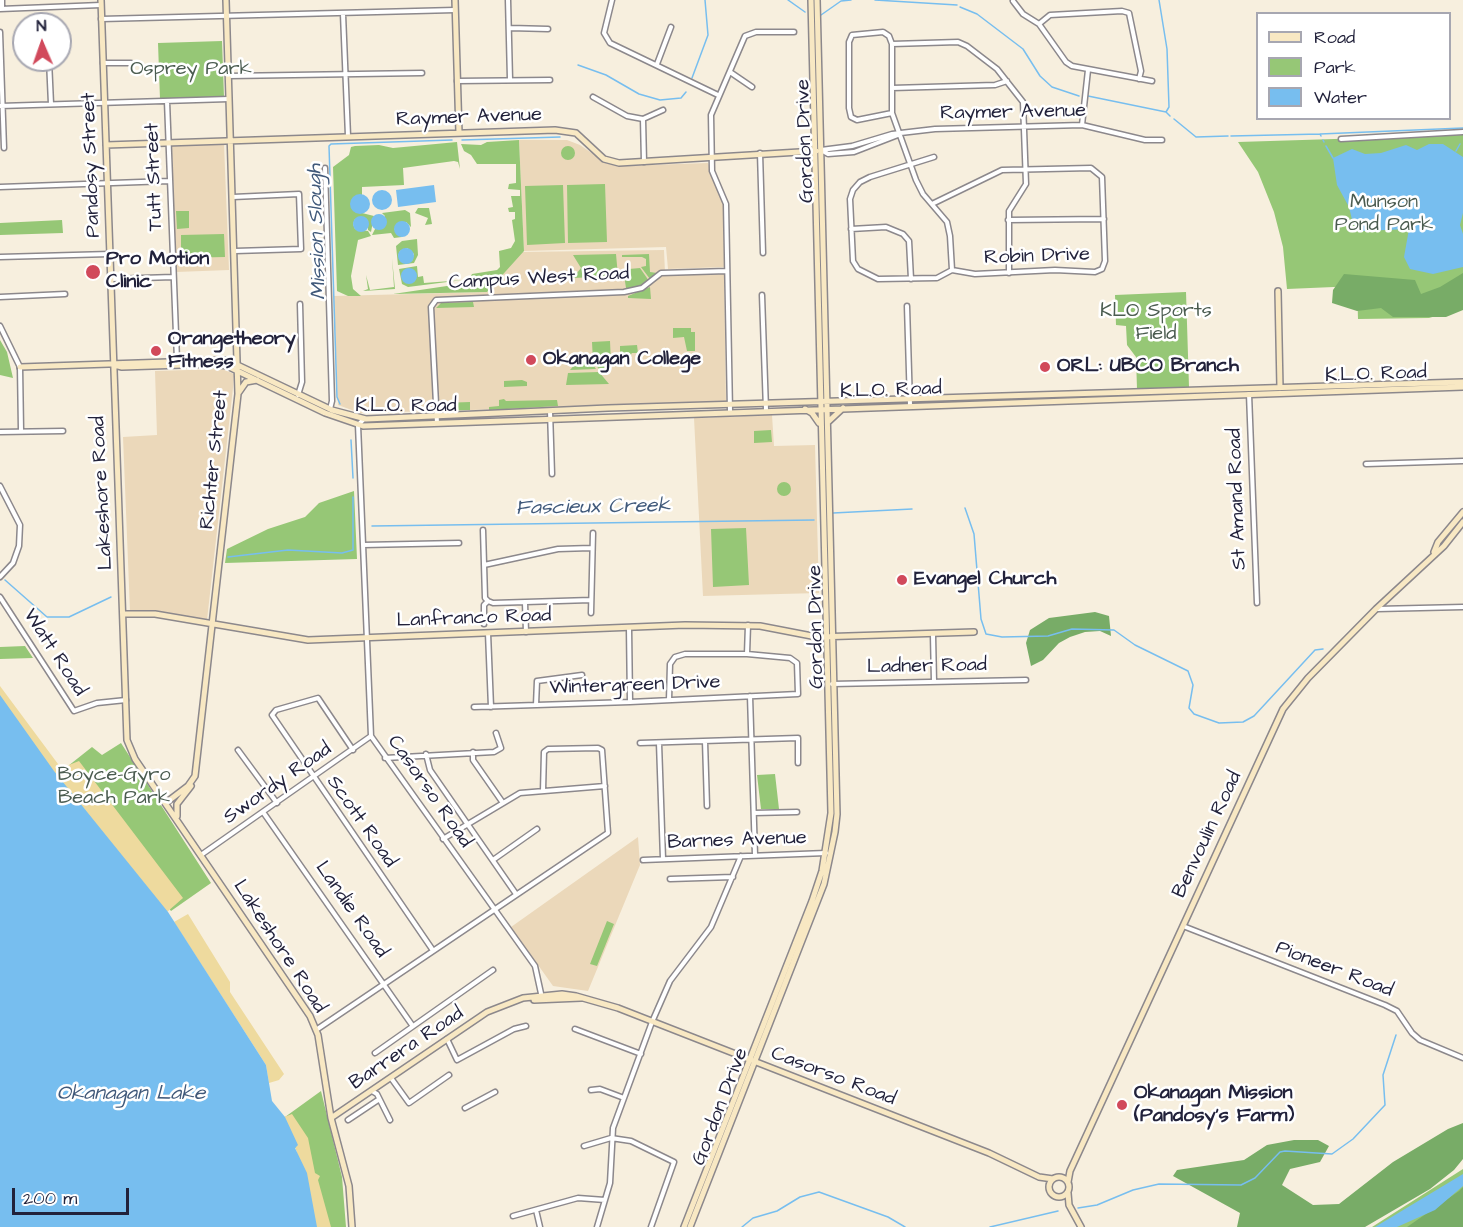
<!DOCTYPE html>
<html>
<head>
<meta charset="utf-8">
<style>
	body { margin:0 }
	#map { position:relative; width:1463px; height:1227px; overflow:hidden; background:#f7efde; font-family:"Architects Daughter",sans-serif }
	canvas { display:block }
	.legend { position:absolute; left:1256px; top:12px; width:195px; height:108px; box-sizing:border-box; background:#fff; border:2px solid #a7a7b1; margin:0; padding:8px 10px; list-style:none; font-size:18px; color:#22223b }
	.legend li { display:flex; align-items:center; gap:12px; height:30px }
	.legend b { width:30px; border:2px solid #a7a7b1 }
	.north { position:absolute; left:12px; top:12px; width:60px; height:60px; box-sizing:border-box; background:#fff; border:2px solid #a7a7b1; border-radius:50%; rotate:358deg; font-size:16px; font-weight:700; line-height:24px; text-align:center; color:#22223b }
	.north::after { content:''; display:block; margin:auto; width:21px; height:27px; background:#d1495b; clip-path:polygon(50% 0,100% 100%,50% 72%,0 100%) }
	.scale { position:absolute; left:12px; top:1188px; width:117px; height:27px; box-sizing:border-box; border:3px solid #22223b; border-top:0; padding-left:8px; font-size:18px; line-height:21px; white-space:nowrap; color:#22223b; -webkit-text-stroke:4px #fff; paint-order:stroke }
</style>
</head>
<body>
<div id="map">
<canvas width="1463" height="1227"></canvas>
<ul class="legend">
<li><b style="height:8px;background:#f8e8c3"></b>Road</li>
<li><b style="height:16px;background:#96c776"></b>Park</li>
<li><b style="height:16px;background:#77beef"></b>Water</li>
</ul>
<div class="north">N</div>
<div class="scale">200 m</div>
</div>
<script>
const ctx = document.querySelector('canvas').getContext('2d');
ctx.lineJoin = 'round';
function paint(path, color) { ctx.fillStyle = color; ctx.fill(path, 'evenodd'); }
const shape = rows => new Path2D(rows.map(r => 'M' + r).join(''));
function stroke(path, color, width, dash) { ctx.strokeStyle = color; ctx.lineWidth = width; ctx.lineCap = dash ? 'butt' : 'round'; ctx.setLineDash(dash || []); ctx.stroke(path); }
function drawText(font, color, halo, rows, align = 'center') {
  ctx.font = font + ' "Architects Daughter",sans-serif'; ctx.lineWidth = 5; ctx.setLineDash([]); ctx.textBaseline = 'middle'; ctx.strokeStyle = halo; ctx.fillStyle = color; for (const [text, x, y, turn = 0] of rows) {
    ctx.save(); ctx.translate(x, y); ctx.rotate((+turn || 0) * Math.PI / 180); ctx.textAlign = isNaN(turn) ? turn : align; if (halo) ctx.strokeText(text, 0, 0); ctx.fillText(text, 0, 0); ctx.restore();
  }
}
const built = shape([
	[519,140,567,140,580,145,606,163,618,166,708,163,723,198,724,267,668,269,666,247,524,251],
	[224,144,229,270,176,272,172,146],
	[664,250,665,273,724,272,726,403,360,413,338,405,334,296,487,292,521,252],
	[222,369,234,374,233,388,207,620,152,611,130,611,123,437,157,435,155,371],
	[772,415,774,446,815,445,819,593,703,596,694,418],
	[638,837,640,865,588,991,553,986,511,927]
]);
const green = shape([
	[222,41,224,97,160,99,158,43],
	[1463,135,1463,308,1429,318,1358,319,1357,286,1287,289,1283,247,1274,212,1258,172,1238,142],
	[519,140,524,251,487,292,393,294,467,283,472,274,497,270,500,267,499,251,511,248,515,241,512,220,515,219,515,212,509,212,508,208,513,207,511,196,520,196,520,190,508,189,509,184,516,183,516,164,477,164,471,155,464,151,461,144,481,145,487,142],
	[457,142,460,169,458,162,454,161,403,168,404,185,362,187,362,213,374,216,371,232,368,230,368,220,355,219,353,224,355,229,368,231,371,236,358,240,351,276,353,289,361,296,348,296,337,291,333,167,349,155,351,147,355,146,379,145,393,148],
	'561 153a7 7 0 1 1 14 0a7 7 0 1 1-14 0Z',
	[605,184,607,242,568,243,567,185],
	[563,185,565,243,527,245,525,186],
	[418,208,429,208,432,224,425,225,428,218,415,213],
	[405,210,410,213,411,227,406,222,394,229,402,237,394,238,391,233,372,235,375,229,383,229,385,216,382,213],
	[176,211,189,211,189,228,177,229],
	[62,220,63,233,0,235,0,223],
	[224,234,225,257,181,258,181,235],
	[417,239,418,255,414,263,398,265,396,246,402,241],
	[407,248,414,254,412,261,398,256,400,251],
	[616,254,618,276,573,278,581,268,573,255],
	[649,254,650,272,657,273,650,279,641,267,646,266,646,259,642,257,622,257,622,255],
	[392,258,395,289,363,291,368,289,366,275,370,290,394,287],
	[417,266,418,277,423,276,424,283,463,280,408,287,402,284,399,269],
	[640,268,649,281,634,289,626,288,624,275,629,269],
	[650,287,651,299,628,298,628,296],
	[1186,292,1189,387,1137,389,1136,357,1127,345,1126,326,1116,325,1115,295],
	[473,302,474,307,436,308,441,303],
	[673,328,691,328,691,332,695,332,695,351,687,351,684,337,673,338],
	[0,340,7,352,13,378,0,375],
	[610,341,611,364,607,365,607,369,599,369,593,362,592,342],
	[637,345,638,353,632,353,626,361,620,361,620,346],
	[577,362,591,362,596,369,570,370],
	[599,372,609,384,566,385,568,373],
	[522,380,527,382,527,386,504,387,504,381],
	[504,399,506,401,557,400,558,406,489,410,489,407,499,406,499,400],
	[470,402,470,410,443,411,441,408,442,403],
	[771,430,772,442,754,443,754,431],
	'777 489a7 7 0 1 1 14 0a7 7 0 1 1-14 0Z',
	[354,491,357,559,225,563,227,549,268,529,305,517,319,503],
	[746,528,749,585,713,587,711,529],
	[25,646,33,658,0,659,0,647],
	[121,743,211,883,171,911,63,770,92,747,102,755],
	[775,774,779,809,761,809,757,775],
	[607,921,614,924,597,966,590,964],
	[321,1091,342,1177,346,1227,317,1227,300,1156,295,1147,298,1145,285,1117],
	[1463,1169,1463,1192,1408,1227,1372,1227]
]);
const forest = shape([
	[1463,273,1463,310,1446,317,1393,317,1381,308,1357,311,1332,303,1333,290,1344,274,1415,280,1421,294,1440,287],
	[1095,612,1109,616,1111,636,1100,631,1085,632,1070,637,1059,643,1043,660,1031,666,1026,643,1030,630,1049,618],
	[1463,1123,1463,1159,1454,1170,1430,1189,1365,1227,1237,1227,1240,1213,1173,1176,1177,1170,1244,1160,1267,1145,1294,1140,1318,1140,1329,1146,1320,1162,1290,1169,1282,1185,1313,1205,1339,1204,1393,1162,1448,1129],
	[1463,1187,1463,1227,1407,1227,1459,1191]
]);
const sand = shape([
	[0,686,61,768,79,761,183,898,167,912,46,763,0,700],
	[188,914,230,982,230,992,284,1074,279,1080,269,1083,266,1065,174,922],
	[292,1114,308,1138,315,1173,320,1176,318,1180,331,1227,312,1227,295,1144,284,1117]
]);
const water = shape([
	[1429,144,1443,144,1463,157,1463,213,1460,225,1463,234,1463,267,1433,274,1410,269,1404,257,1409,229,1362,231,1353,224,1349,207,1337,185,1333,158,1352,149,1365,154,1381,153,1406,145,1417,150],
	[434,185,436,202,398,207,396,190],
	'372 200a10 10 0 1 1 20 0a10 10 0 1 1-20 0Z',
	'350 204a10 10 0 1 1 20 0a10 10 0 1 1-20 0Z',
	'371 222a8 8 0 1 1 16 0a8 8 0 1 1-16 0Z',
	'353 224a8 8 0 1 1 16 0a8 8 0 1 1-16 0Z',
	'394 229a8 8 0 1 1 16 0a8 8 0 1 1-16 0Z',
	'398 256a8 8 0 1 1 16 0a8 8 0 1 1-16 0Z',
	'401 276a8 8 0 1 1 16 0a8 8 0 1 1-16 0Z',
	[0,695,54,771,168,912,266,1065,272,1101,285,1117,298,1145,295,1148,307,1173,317,1227,0,1227],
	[1463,1174,1463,1186,1435,1210,1397,1227,1375,1227]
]);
const stream = shape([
	[788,0,805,12],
	[875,0,957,5],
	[1159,0,1167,49,1169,107,1166,112],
	[960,7,977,14,1023,49,1040,76,1052,87,1079,96],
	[821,15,841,1,851,0],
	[578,65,606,75,639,94,660,100,681,98,686,92],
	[692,78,708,35,705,0],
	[1088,96,1166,112,1170,116],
	[1174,119,1196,137,1228,136],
	[1320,134,1463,128],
	[1231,136,1320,134,1321,136],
	[462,140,560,137],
	[1323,140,1324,142],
	[1326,146,1333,158],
	[1456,151,1460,144],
	[340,404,337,397,329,146,331,144,452,140],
	[351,440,353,478],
	[965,508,974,534,981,619,986,634,1002,637,1048,636,1072,629,1114,630,1135,645,1188,671,1193,685,1189,708,1194,714,1219,723,1243,722,1254,716,1315,650,1323,649],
	[833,513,912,509],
	[372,526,814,520],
	[228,557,288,550,342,553,353,550,353,497],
	[5,580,47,617,69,617,111,597],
	[1078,1208,1097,1205,1133,1190,1159,1184,1241,1185,1255,1178,1280,1152,1285,1151,1332,1154,1353,1139,1385,1105,1383,1075,1396,1035],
	[742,1227,753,1218,777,1211,800,1197,819,1192,888,1217,905,1227],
	[990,1227,1058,1211]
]);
const street = shape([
	[2,0,2,9],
	[508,0,510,79],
	[612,0,604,33,610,43,718,95],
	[1013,1,1023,14,1039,24,1066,62,1072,66,1152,81],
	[0,9,101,5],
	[343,14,348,136],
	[101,19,455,10],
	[1039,24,1050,15,1122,11,1129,13,1141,71,1139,79],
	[510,28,548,29],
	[0,32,4,148],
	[892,44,958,42,967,46,997,69,1023,102,1026,184,1009,211,1009,273],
	[49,60,51,104],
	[103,63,131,63],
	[657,64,671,27],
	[730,72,752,87],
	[229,76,422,73],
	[457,81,550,80],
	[892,88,995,85,1007,81],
	[593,97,627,116,643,119,644,162],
	[167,101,177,360],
	[0,106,229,99],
	[892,113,857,120,851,117,849,108,849,42,852,35,883,32,889,36,892,44,892,113,916,180,923,194,947,222,950,236,952,270],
	[643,119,663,110],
	[1082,125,1088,70],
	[1341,139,1463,132],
	[821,150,852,146,892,134,935,129,1082,125,1145,140,1162,140],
	[821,150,828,154,854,152,898,135],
	[760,153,763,253],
	[934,157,870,177,860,182,853,190,850,199,853,261,858,269,878,279,937,278,952,270],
	[325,168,332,401,330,409],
	[0,187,169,181],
	[233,197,299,194,301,249,235,251],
	[932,204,1002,170,1091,168,1102,177,1105,261,1102,269,1095,272,1055,270,975,274,952,270],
	[1008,220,1104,219],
	[851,229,886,227,903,234,909,241,911,279],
	[0,257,110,254],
	[111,279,173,277],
	[762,295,766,410],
	[0,297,65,294],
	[907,306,910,405],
	[0,326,20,367,21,430],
	[1249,394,1257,603],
	[298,395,302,382,300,304],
	[550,411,552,474],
	[730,411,726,204,712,171,711,115,745,36,756,32,794,32],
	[364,419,358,425,371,736,535,966,542,998],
	[437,423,431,307,436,300,624,292,642,288,661,273,727,271],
	[0,432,63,431],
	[1366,464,1463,461],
	[0,486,20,525,19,546,13,563,0,577],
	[483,530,485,598,488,601,484,605,484,624],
	[363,545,459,543],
	[484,565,558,549,591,548],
	[0,597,74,711,97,703,126,700],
	[488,601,493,603,591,600],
	[525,603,526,632],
	[1377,609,1463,607],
	[591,613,593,533],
	[629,628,630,702],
	[488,633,491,707],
	[933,635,934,682],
	[747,654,748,625],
	[832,684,1026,680],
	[750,696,755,855],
	[536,705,537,681,582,675],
	[474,707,630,702,798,694,797,663,790,658,747,654,685,654,675,657,670,664,669,700],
	[705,741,707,806],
	[640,743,798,738,798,763],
	[659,743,663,859],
	[238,750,277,803],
	[353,750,318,698,276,710,272,715,432,949],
	[473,752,473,760,503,803],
	[426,754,430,770,516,894],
	[385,758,494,752,501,748,496,733],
	[263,812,412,1025],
	[754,813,797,812],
	[443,839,520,793,605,786],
	[201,855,371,736],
	[493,860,537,829],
	[643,860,826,853],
	[670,879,733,877],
	[1183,926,1385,1005,1397,1011,1412,1033,1420,1040,1463,1058],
	[575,1029,641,1054],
	[316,1030,608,833,602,750,598,748,548,749,544,752,543,791],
	[447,1039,457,1060,514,1029,526,1026],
	[375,1053,493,970],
	[391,1078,409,1103,449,1075],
	[591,1090,600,1089,624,1098],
	[372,1091,377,1094,390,1120],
	[465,1108,495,1092],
	[348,1120,378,1100],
	[584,1146,611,1138,631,1141,674,1162,651,1227],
	[536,1210,540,1227],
	[513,1216,578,1198,605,1200],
	[597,1227,610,1183,613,1128,652,1022,670,981,711,927,741,856]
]);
const secondary = shape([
	[101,0,127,740,135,759,310,1016,318,1035,331,1118,349,1186,352,1227],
	[455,0,459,133],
	[106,145,555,130,576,133,604,159,619,163,816,151],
	[1278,291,1280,388],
	[114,365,122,367,212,364,227,366,325,413,363,426,1463,387],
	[20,367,227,360,332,410,366,419,608,408,1463,382],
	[239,392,246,382,257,380],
	[805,409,812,413,819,423],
	[828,422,843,408],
	[1434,552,1438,542,1463,512],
	[124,614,155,614,308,640,685,625,760,626,817,637,974,632],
	[167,802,188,786,195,776,238,394,226,0],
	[177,816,177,804,191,786],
	[534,1000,581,998],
	[331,1118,487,1012,523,998,562,994,576,996,618,1008,989,1153,1039,1177,1053,1179],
	'1049 1187a10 10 0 1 1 20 0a10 10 0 1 1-20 0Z',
	[1068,1182,1070,1171,1283,709,1308,678,1376,609,1444,546,1463,522],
	[1068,1193,1069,1205,1081,1227],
	[684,1227,812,901,822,871,831,813,811,0],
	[690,1227,824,884,835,832,837,814,817,0]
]);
const markers = [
	[93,272,8,"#d1495b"],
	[156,351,6,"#d1495b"],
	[531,360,6,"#d1495b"],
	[1045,367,6,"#d1495b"],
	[902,580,6,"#d1495b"],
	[1122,1105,6,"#d1495b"]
];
const parkNames = [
	["Osprey Park",191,70],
	["Munson",1384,203],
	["Pond Park",1384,226],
	["KLO Sports",1156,312],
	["Field",1156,335],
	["Boyce-Gyro",114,776],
	["Beach Park",114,799]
];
const streetNames = [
	["Raymer Avenue",1013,113,-1],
	["Raymer Avenue",469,118,-2],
	["Gordon Drive",806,141,-92],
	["Pandosy Street",92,165,-92],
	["Tutt Street",155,177,-92],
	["Robin Drive",1037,257,-2],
	["Campus West Road",539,279,-3],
	["K.L.O. Road",1376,375,-2],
	["K.L.O. Road",891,391,-2],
	["K.L.O. Road",406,407],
	["Richter Street",215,460,-84],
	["Lakeshore Road",103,493,-93],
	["St Amand Road",1238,499,-92],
	["Lanfranco Road",474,619,-2],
	["Gordon Drive",817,627,-91],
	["Watt Road",54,653,57],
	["Ladner Road",927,667,-1],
	["Wintergreen Drive",635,686,-2],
	["Swordy Road",278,784,-35],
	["Casorso Road",429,792,55],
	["Scott Road",361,822,55],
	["Benvoulin Road",1208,835,-65],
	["Barnes Avenue",737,841,-2],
	["Landie Road",351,910,55],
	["Lakeshore Road",279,947,57],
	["Pioneer Road",1334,970,21],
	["Barrera Road",407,1049,-34],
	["Casorso Road",833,1077,21],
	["Gordon Drive",721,1107,-69]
];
const poiNames = [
	["Pro Motion",106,260],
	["Clinic",106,283],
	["Orangetheory",168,340],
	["Fitness",168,363],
	["Okanagan College",543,360],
	["ORL: UBCO Branch",1057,367],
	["Evangel Church",914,580],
	["Okanagan Mission",1134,1094],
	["(Pandosy's Farm)",1134,1117]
];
const waterNames = [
	["Mission Slough",318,232,-92],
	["Fascieux Creek",593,508,-1],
	["Okanagan Lake",131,1095]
];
paint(built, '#ebd8ba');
paint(green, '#96c776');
paint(forest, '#78ac67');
paint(sand, '#eeda9e');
paint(water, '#77beef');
stroke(stream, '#77beef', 1.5);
stroke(street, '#8c888c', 7);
stroke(secondary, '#8c888c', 8);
stroke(street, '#fff', 4);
stroke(secondary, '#f8e8c3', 5);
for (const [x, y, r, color] of markers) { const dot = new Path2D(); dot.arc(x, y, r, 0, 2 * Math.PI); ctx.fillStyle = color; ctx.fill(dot); stroke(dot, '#fff', 2); }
drawText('20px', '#4b5c50', '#fff', parkNames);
drawText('20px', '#22223b', '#fff', streetNames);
drawText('bold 20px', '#22223b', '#fff', poiNames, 'left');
drawText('italic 21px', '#40597a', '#fff', waterNames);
</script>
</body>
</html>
